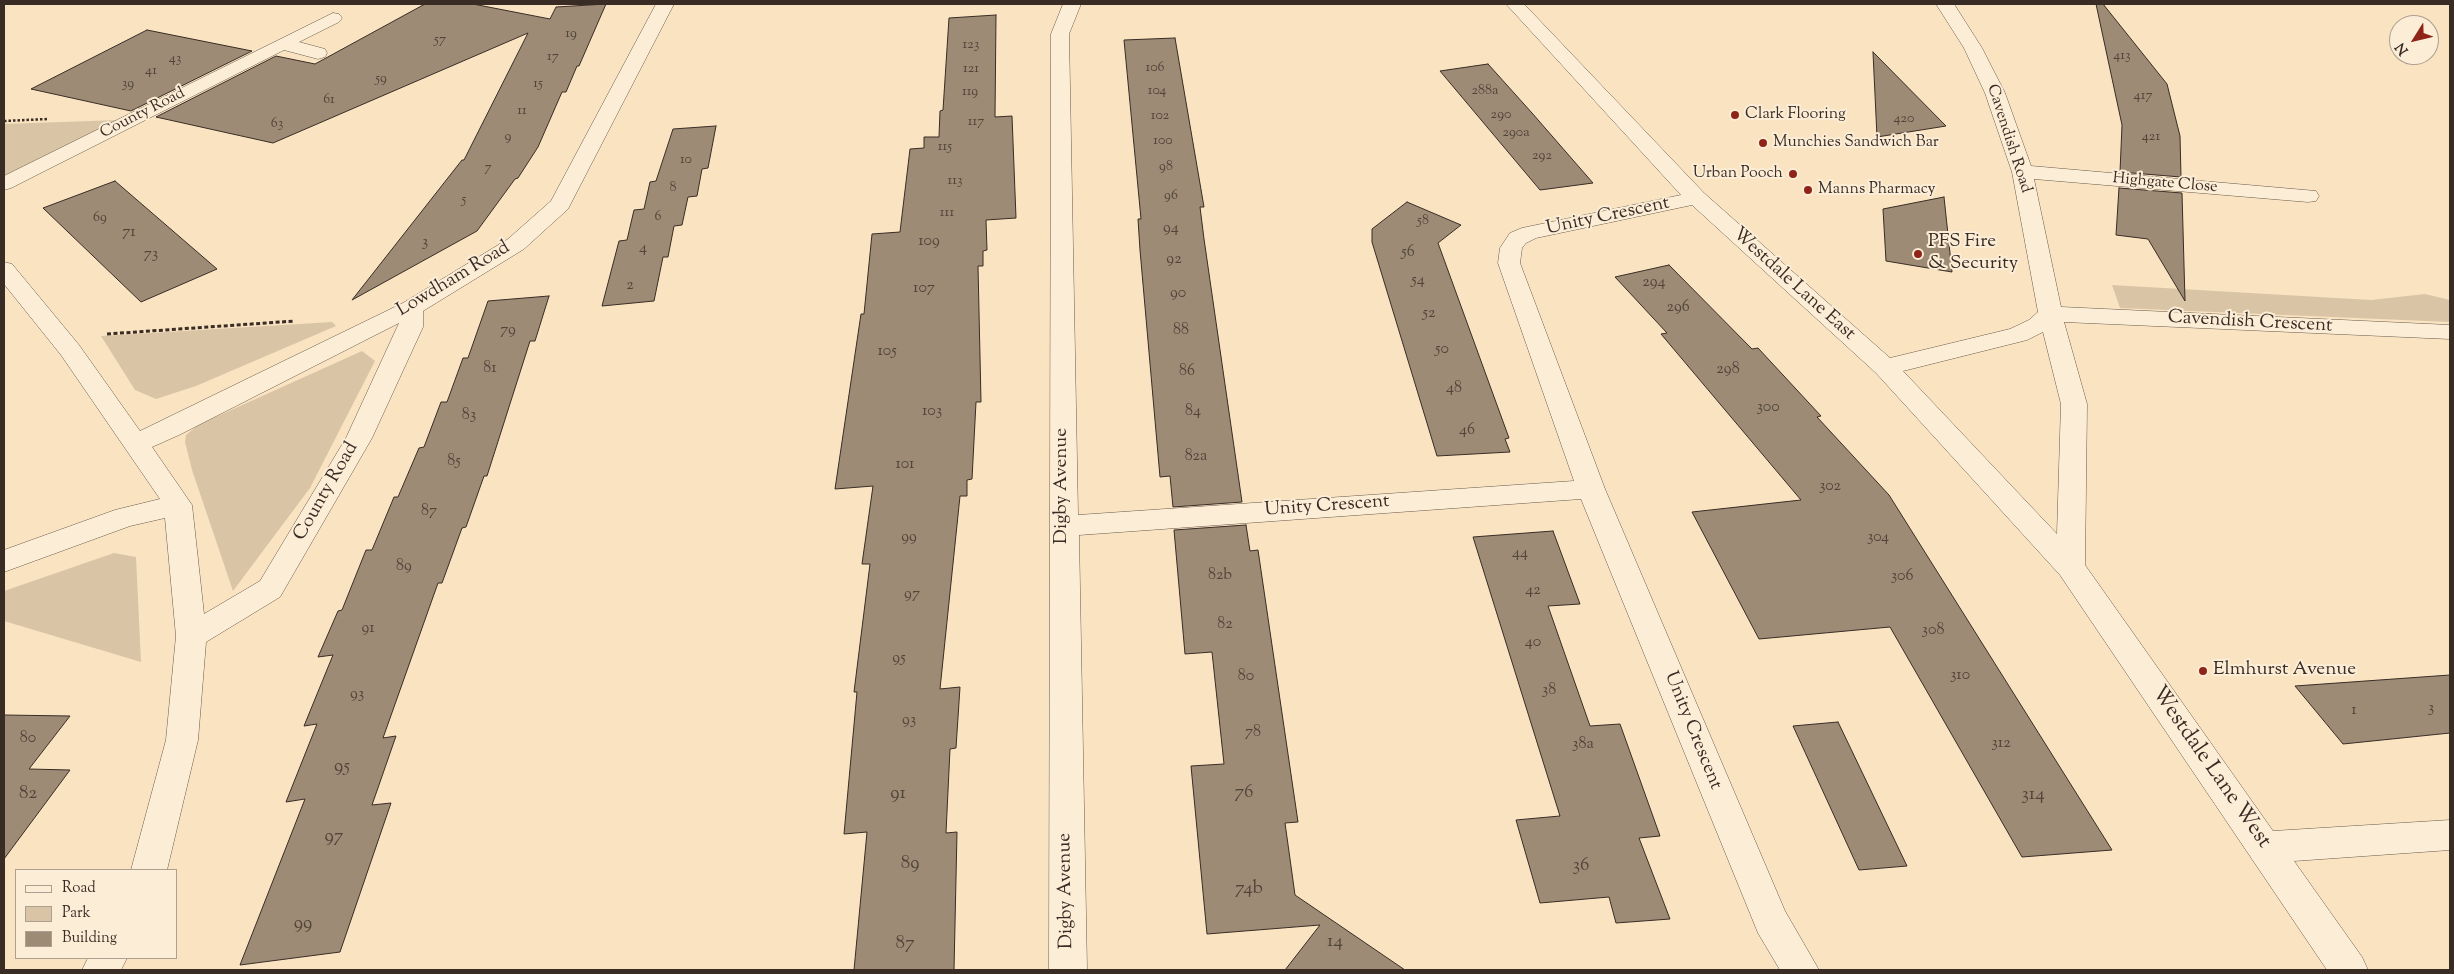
<!DOCTYPE html>
<html>
<head>
<meta charset="utf-8">
<style>
	body { margin:0 }
	#map { position:relative; width:2454px; height:974px; overflow:hidden; background:#fae3c1; font-family:"Sorts Mill Goudy",serif }
	canvas { display:block }
	.frame { position:absolute; inset:0; border:5px solid #392c25; pointer-events:none }
	.legend { position:absolute; left:15px; top:869px; width:162px; height:90px; box-sizing:border-box; background:#fcedd7; border:1px solid #aea090; margin:0; padding:6px 9px; list-style:none; font-size:15px; color:#392c25 }
	.legend li { display:flex; align-items:center; gap:10px; height:25px }
	.legend b { width:25px; border:1px solid #aea090 }
	.north { position:absolute; left:2389px; top:15px; width:50px; height:50px; box-sizing:border-box; background:#fcedd7; border:1px solid #aea090; border-radius:50%; rotate:234deg; font-size:14px; font-weight:700; line-height:20px; text-align:center; color:#392c25 }
	.north::after { content:''; display:block; margin:auto; width:18px; height:22px; background:#8f2418; clip-path:polygon(50% 0,100% 100%,50% 72%,0 100%) }
</style>
</head>
<body>
<div id="map">
<canvas width="2454" height="974"></canvas>
<div class="frame"></div>
<ul class="legend">
<li><b style="height:6px;background:#fcedd7"></b>Road</li>
<li><b style="height:14px;background:#d9c4a6"></b>Park</li>
<li><b style="height:14px;background:#9d8b76"></b>Building</li>
</ul>
<div class="north">N</div>
</div>
<script>
const ctx = document.querySelector('canvas').getContext('2d');
ctx.lineJoin = 'round';
function paint(path, color) { ctx.fillStyle = color; ctx.fill(path, 'evenodd'); }
const shape = rows => new Path2D(rows.map(r => 'M' + r).join(''));
function stroke(path, color, width, dash) { ctx.strokeStyle = color; ctx.lineWidth = width; ctx.lineCap = dash ? 'butt' : 'round'; ctx.setLineDash(dash || []); ctx.stroke(path); }
function drawText(font, color, halo, rows, align = 'center') {
  ctx.font = font + ' "Sorts Mill Goudy",serif'; ctx.lineWidth = 4; ctx.setLineDash([]); ctx.textBaseline = 'middle'; ctx.strokeStyle = halo; ctx.fillStyle = color; for (const [text, x, y, turn = 0] of rows) {
    ctx.save(); ctx.translate(x, y); ctx.rotate((+turn || 0) * Math.PI / 180); ctx.textAlign = isNaN(turn) ? turn : align; if (halo) ctx.strokeText(text, 0, 0); ctx.fillText(text, 0, 0); ctx.restore();
  }
}
const green = shape([
	[119,120,9,174,4,175,4,124],
	[2112,285,2371,300,2425,294,2450,300,2450,322,2120,308],
	[332,322,336,326,196,386,156,399,135,390,101,336],
	[362,351,375,361,310,488,233,591,192,470,185,442,186,435,198,425],
	[114,553,136,557,141,662,4,621,4,591]
]);
const building = shape([
	[425,4,473,4,550,19,556,7,606,4,579,66,577,66,566,92,562,92,538,147,518,178,515,179,477,231,352,300,462,160,464,160,528,33,273,143,156,117,276,56,315,64,425,4],
	[2096,4,2103,4,2167,84,2180,136,2181,177,2120,172,2122,125,2096,4],
	[996,15,995,117,1012,116,1016,218,986,220,987,250,983,251,983,266,978,266,981,402,976,402,972,479,967,480,967,496,960,496,940,689,960,687,956,748,950,749,946,833,957,832,954,970,854,970,867,832,844,834,857,692,854,692,870,564,862,564,873,486,835,489,861,314,864,314,872,234,900,232,910,149,924,148,924,137,939,137,940,111,943,110,949,18,996,15],
	[147,30,252,51,131,111,31,89,147,30],
	[1175,38,1204,207,1200,207,1204,239,1242,502,1173,507,1170,476,1160,477,1140,250,1138,219,1141,219,1124,40,1175,38],
	[1873,52,1946,126,1877,137,1873,52],
	[1488,64,1532,113,1593,183,1540,190,1440,71,1488,64],
	[716,126,708,168,702,169,697,196,688,197,682,225,674,226,668,257,663,257,654,301,602,306,619,241,627,240,634,210,644,209,650,182,656,181,673,129,716,126],
	[115,181,217,269,141,302,43,208,115,181],
	[2119,188,2182,193,2185,301,2148,239,2116,235,2119,188],
	[1944,197,1952,272,1886,261,1883,209,1944,197],
	[1407,202,1461,225,1438,243,1509,438,1505,439,1510,452,1437,456,1372,242,1372,229,1407,202],
	[1669,265,1752,349,1758,348,1821,416,1817,417,1889,495,2112,850,2022,857,1890,627,1759,639,1692,512,1801,500,1661,334,1667,333,1615,277,1669,265],
	[549,296,535,341,530,341,487,476,484,476,466,527,462,528,442,583,438,583,383,738,396,736,372,805,391,803,340,952,240,965,305,799,286,802,317,724,304,726,333,655,318,657,338,611,342,610,366,550,372,550,394,497,398,497,419,448,424,447,441,402,447,402,463,358,468,358,488,301,549,296],
	[1246,525,1250,551,1258,550,1298,822,1285,823,1295,895,1405,970,1285,970,1320,925,1207,934,1191,766,1224,764,1212,652,1185,654,1174,530,1246,525],
	[1553,531,1580,604,1548,606,1590,726,1620,724,1660,836,1639,838,1670,919,1616,923,1609,897,1540,903,1516,820,1560,816,1473,537,1553,531],
	[2450,675,2450,733,2343,744,2295,686,2450,675],
	[4,715,70,716,29,769,70,770,4,859,4,715],
	[1838,722,1907,866,1859,870,1793,726,1838,722]
]);
const pathFar1 = shape([
	[4,121,48,119]
]);
const path = shape([
	[107,334,295,321]
]);
const minor = shape([
	[656,4,674,4,568,209,524,249,423,311,423,327,372,438,280,597,206,642,198,740,167,870,131,870,166,740,176,636,165,518,130,526,4,572,4,550,115,510,160,499,61,355,4,284,4,262,12,264,79,345,140,431,403,303,508,239,551,201,656,4],
	[399,323,346,438,260,581,204,614,192,505,152,447,179,435,399,323],
	[1063,4,1081,4,1069,34,1078,515,1574,481,1498,263,1500,248,1510,233,1522,228,1681,195,1506,4,1524,4,1704,193,1890,358,2010,329,2029,320,2038,312,2012,172,1985,93,1964,48,1936,4,1954,4,1982,48,2005,93,2031,166,2316,191,2319,196,2316,201,2308,202,2034,179,2061,307,2450,325,2450,339,2064,322,2087,404,2085,565,2273,831,2450,820,2450,850,2294,861,2362,957,2368,970,2327,970,2060,575,1876,373,1692,205,1536,238,1526,243,1522,248,1520,263,1605,489,1785,911,1819,970,1780,970,1758,933,1581,499,1079,535,1087,970,1049,970,1051,34,1063,4],
	[2043,332,2061,404,2057,534,1903,371,2027,340,2043,332],
	[333,13,339,14,342,18,339,22,299,42,325,49,327,53,325,57,318,59,284,50,11,188,4,190,4,176,333,13],
	[88,958,127,958,121,970,82,970,88,958]
]);
const markers = [
	[1735,115,5,"#8f2418"],
	[1763,143,5,"#8f2418"],
	[1793,174,5,"#8f2418"],
	[1808,190,5,"#8f2418"],
	[1918,254,5,"#8f2418"],
	[2203,671,5,"#8f2418"]
];
const farNumbernames = [
	["19",571,35],
	["57",440,41],
	["123",971,46],
	["413",2122,57],
	["17",553,58],
	["43",175,60],
	["106",1155,69],
	["121",971,70],
	["41",151,72],
	["59",381,80],
	["39",128,85],
	["15",538,85],
	["104",1157,92],
	["288a",1485,92],
	["119",970,93],
	["417",2143,97],
	["61",329,101],
	["11",522,112],
	["290",1501,116],
	["102",1160,117],
	["420",1904,120],
	["117",976,123],
	["63",277,125],
	["290a",1516,134],
	["9",508,138],
	["421",2151,138],
	["100",1163,142],
	["115",945,148],
	["292",1542,157],
	["10",686,161],
	["98",1166,168],
	["7",488,169],
	["113",955,182],
	["8",673,189],
	["96",1171,197],
	["5",464,201],
	["111",947,214],
	["6",658,218],
	["69",100,219],
	["58",1423,222]
];
const farStreetnames = [
	["County Road",143,114,-27],
	["Cavendish Road",2008,139,72],
	["Highgate Close",2165,184,5]
];
const farPoinames = [
	["Clark Flooring",1745,115],
	["Munchies Sandwich Bar",1773,143],
	["Urban Pooch",1783,174,"right"],
	["Manns Pharmacy",1818,190]
];
const numberNames = [
	["94",1171,229],
	["71",129,233],
	["109",929,242],
	["3",425,243],
	["4",643,249],
	["56",1408,253],
	["73",151,255],
	["92",1174,260],
	["54",1418,281],
	["294",1654,283],
	["2",630,286],
	["107",924,289],
	["90",1178,294],
	["296",1678,308],
	["52",1429,314],
	["79",508,331],
	["88",1181,331],
	["50",1442,350],
	["105",887,352],
	["81",490,369],
	["298",1728,370],
	["86",1187,372],
	["48",1454,389],
	["300",1768,408],
	["103",932,412],
	["84",1193,412],
	["83",469,416],
	["46",1467,431],
	["82a",1196,457],
	["85",454,462],
	["101",905,465],
	["302",1830,487],
	["87",429,512],
	["99",909,538],
	["304",1878,538],
	["44",1520,554],
	["89",404,567],
	["82b",1220,576],
	["306",1902,577],
	["42",1533,591],
	["97",912,595],
	["82",1225,625],
	["91",368,629],
	["308",1933,631],
	["40",1533,643],
	["95",899,659],
	["310",1960,676],
	["80",1246,677],
	["38",1549,691],
	["93",357,695],
	["3",2431,709],
	["1",2354,711],
	["93",909,721],
	["78",1253,733],
	["80",28,739],
	["312",2001,744],
	["38a",1583,745]
];
const streetNames = [
	["Unity Crescent",1608,217,-12],
	["Lowdham Road",454,280,-31],
	["Westdale Lane East",1793,285,42],
	["Cavendish Crescent",2250,323,3],
	["Digby Avenue",1063,486,-90],
	["County Road",327,492,-60],
	["Unity Crescent",1327,507,-4],
	["Unity Crescent",1692,731,68],
	["Digby Avenue",1067,891,-91]
];
const poiNames = [
	["PFS Fire",1928,243],
	["& Security",1928,265],
	["Elmhurst Avenue",2213,671]
];
const nearNumbernames = [
	["95",342,768],
	["76",1244,794],
	["82",28,795],
	["91",898,795],
	["314",2033,796],
	["97",334,838],
	["89",910,865],
	["36",1581,867],
	["74b",1249,890],
	["99",303,925],
	["14",1335,943],
	["87",905,945]
];
const nearStreetnames = [
	["Westdale Lane West",2210,768,55]
];
paint(green, '#d9c4a6');
paint(building, '#9d8b76');
stroke(building, '#392c25', 1);
stroke(minor, '#695a4c', 1);
stroke(pathFar1, '#392c25', 2.5, [2.5, 2]);
stroke(path, '#392c25', 3, [4, 2.5]);
paint(minor, '#fcedd7');
for (const [x, y, r, color] of markers) { const dot = new Path2D(); dot.arc(x, y, r, 0, 2 * Math.PI); ctx.fillStyle = color; ctx.fill(dot); stroke(dot, '#fcedd7', 2); }
drawText('14px', '#524439', null, farNumbernames);
drawText('16px', '#392c25', '#fcedd7', farStreetnames);
drawText('16px', '#392c25', '#fcedd7', farPoinames, 'left');
drawText('16px', '#524439', null, numberNames);
drawText('19px', '#392c25', '#fcedd7', streetNames);
drawText('19px', '#392c25', '#fcedd7', poiNames, 'left');
drawText('19px', '#524439', null, nearNumbernames);
drawText('22px', '#392c25', '#fcedd7', nearStreetnames);
</script>
</body>
</html>
